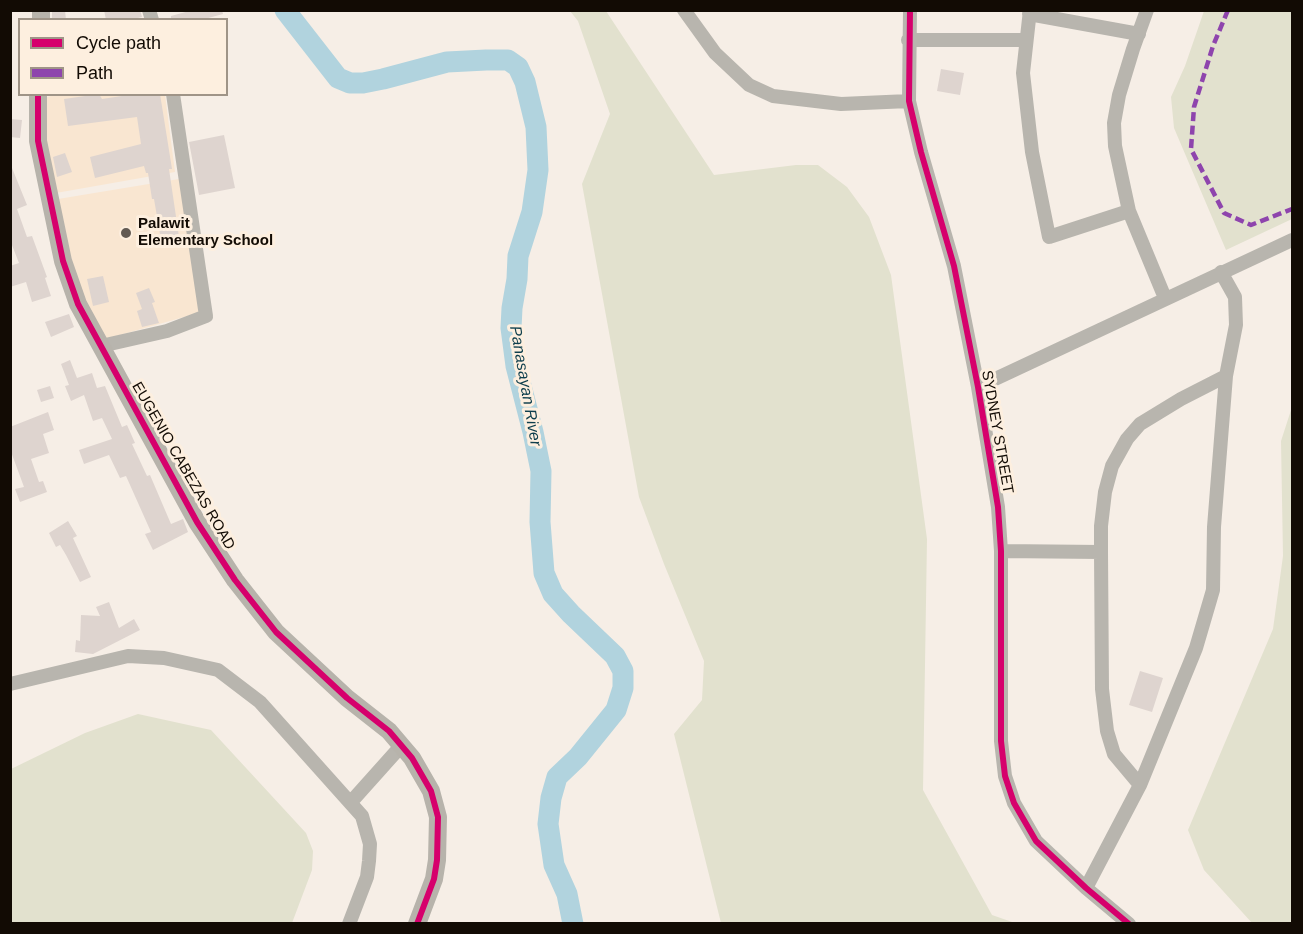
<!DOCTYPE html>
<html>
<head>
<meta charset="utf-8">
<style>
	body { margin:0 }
	#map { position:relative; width:1303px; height:934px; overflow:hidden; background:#f6eee6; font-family:Helvetica,sans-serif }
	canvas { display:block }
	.frame { position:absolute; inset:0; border:12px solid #120b04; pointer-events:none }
	.legend { position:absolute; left:18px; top:18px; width:210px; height:78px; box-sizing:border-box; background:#fdefdf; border:2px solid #9f9487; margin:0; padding:8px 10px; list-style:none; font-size:18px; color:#120b04 }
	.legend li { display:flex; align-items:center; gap:12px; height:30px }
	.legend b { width:30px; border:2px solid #9f9487 }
</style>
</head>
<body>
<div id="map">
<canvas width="1303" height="934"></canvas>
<div class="frame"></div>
<ul class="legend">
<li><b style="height:8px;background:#d6006c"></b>Cycle path</li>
<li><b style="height:8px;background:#8e44ad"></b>Path</li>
</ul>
</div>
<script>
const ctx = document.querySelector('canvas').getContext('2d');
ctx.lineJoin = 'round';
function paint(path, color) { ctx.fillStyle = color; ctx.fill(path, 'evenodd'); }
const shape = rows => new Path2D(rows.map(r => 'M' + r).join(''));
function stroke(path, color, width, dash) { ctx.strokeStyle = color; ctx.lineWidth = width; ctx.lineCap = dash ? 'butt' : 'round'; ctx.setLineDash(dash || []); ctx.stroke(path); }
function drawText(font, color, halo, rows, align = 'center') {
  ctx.font = font + ' Helvetica,sans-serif'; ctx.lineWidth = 6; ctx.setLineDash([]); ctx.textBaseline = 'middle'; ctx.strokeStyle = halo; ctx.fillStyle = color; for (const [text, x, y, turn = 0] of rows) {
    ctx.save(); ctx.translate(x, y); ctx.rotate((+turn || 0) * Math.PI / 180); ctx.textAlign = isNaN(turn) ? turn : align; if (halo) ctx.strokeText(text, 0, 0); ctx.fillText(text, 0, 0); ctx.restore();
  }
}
const built = shape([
	[59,94,165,95,175,172,56,193,39,99],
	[179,179,202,312,102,340,70,266,58,199]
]);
const green = shape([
	[570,11,606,11,714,175,796,165,818,165,847,187,869,217,891,275,927,539,923,790,992,915,1015,923,721,923,674,734,702,700,704,661,664,564,639,497,582,184,610,114,578,21],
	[1204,11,1292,11,1292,219,1226,250,1174,128,1171,97,1185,66],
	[1292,407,1292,923,1252,923,1204,870,1188,830,1273,629,1283,556,1281,441],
	[138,714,211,730,306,833,313,851,312,870,292,923,11,923,11,769,85,733]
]);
const river = shape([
	[285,10,338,78,350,83,363,83,383,79,447,62,486,60,508,60,518,67,525,82,536,127,538,170,532,212,518,256,517,279,512,308,511,328,516,366,533,432,541,471,540,522,544,573,553,594,571,614,615,656,623,671,623,688,616,710,578,757,557,777,551,798,548,824,554,865,567,894,573,924]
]);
const building = shape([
	[52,10,65,10,66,20,52,20],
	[104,10,140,10,142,17,130,20,106,20],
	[193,10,222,10,223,14,201,20,171,20,171,16],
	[941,69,964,73,960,95,937,91],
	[99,94,102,99,135,94,160,94,172,169,169,169,179,237,161,240,154,199,152,199,148,173,146,173,144,166,95,178,90,157,141,144,137,117,68,126,64,99],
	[10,119,22,120,20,138,10,137],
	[224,135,235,188,199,195,189,142],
	[65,153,72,172,57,177,53,157],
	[10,163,27,205,17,209,27,237,32,236,47,277,45,278,51,296,32,302,26,282,10,287,10,266,19,263,10,240],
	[103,276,109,302,93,306,87,279],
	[149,288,155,302,152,303,159,323,142,327,137,311,142,309,136,293],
	[69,314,74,327,51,337,45,322],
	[70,360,77,378,92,373,97,388,105,386,122,427,127,425,135,443,132,444,147,476,150,475,171,524,183,519,188,532,153,550,145,534,151,532,126,476,120,478,109,455,84,464,79,450,112,439,102,418,93,421,84,395,71,401,65,386,69,385,61,364],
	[50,386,54,398,41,402,37,390],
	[48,412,54,430,43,434,49,453,31,459,39,482,43,481,47,492,20,502,15,489,24,487,10,449,10,427],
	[68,521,77,536,73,538,91,577,80,582,66,555,60,545,56,547,49,533],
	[109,602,119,628,134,619,140,630,93,654,75,652,76,640,80,641,81,615,100,616,96,607],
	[1140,671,1163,678,1152,712,1129,705]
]);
const street = shape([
	[149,10,152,20],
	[684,10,715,53,749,85,773,96,841,104,909,101],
	[910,10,909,101,921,152,954,266,978,387,998,507,1001,551,1001,741,1005,776,1014,803,1036,841,1086,888,1129,924],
	[1030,10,1023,73,1032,152,1049,237,1129,211],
	[1147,10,1133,49,1119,95,1114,123,1115,146,1129,211,1165,298],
	[1029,14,1139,34],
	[908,40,1026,40],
	[101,346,167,331,206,316,173,94],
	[978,387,1292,240],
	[1001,551,1101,552],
	[10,684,128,656,164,658,218,670,260,702,362,816,370,844,369,861,367,877,349,924],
	[1140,785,1114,754,1107,731,1102,689,1101,552,1101,526,1105,492,1112,466,1127,439,1140,424,1181,399,1226,376],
	[351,802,402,745],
	[1086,888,1140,785,1196,648,1213,590,1214,527,1226,376,1236,325,1235,297,1221,272]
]);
const secondary = shape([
	[41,20,41,10],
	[38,94,38,141,63,261,78,304,197,522,235,580,276,632,347,698,389,731,412,758,431,791,438,817,437,860,434,879,417,924]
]);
const quiet = shape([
	[1228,10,1213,46,1194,107,1191,149,1224,213,1251,225,1292,209]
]);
const cycleway = shape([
	[910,10,909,101,921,152,954,266,978,387,998,507,1001,551,1001,741,1005,776,1014,803,1036,841,1086,888,1129,924],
	[38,94,38,141,63,261,78,304,197,522,235,580,276,632,347,698,389,731,412,758,431,791,438,817,437,860,434,879,417,924]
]);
const markers = [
	[126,233,6,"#625a53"]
];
const poiNames = [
	["Palawit",138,224],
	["Elementary School",138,241]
];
const streetNames = [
	["SYDNEY STREET",997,432,80],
	["EUGENIO CABEZAS ROAD",183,466,60]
];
const waterNames = [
	["Panasayan River",525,386,80]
];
paint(built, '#f9e6d1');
paint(green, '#e2e1ce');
stroke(river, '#b1d3de', 21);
paint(building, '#ded4cf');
stroke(street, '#b8b5ae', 14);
stroke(secondary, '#b7b3ab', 18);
stroke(quiet, '#8e44ad', 4.5, [9, 4.5]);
stroke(cycleway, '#d6006c', 6);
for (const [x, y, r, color] of markers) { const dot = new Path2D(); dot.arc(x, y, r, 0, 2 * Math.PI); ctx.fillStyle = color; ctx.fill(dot); stroke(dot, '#fdefdf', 2); }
drawText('bold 15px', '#120b04', '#fdefdf', poiNames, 'left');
drawText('15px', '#120b04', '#fdefdf', streetNames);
drawText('italic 16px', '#0f3f4d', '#fdefdf', waterNames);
</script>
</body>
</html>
